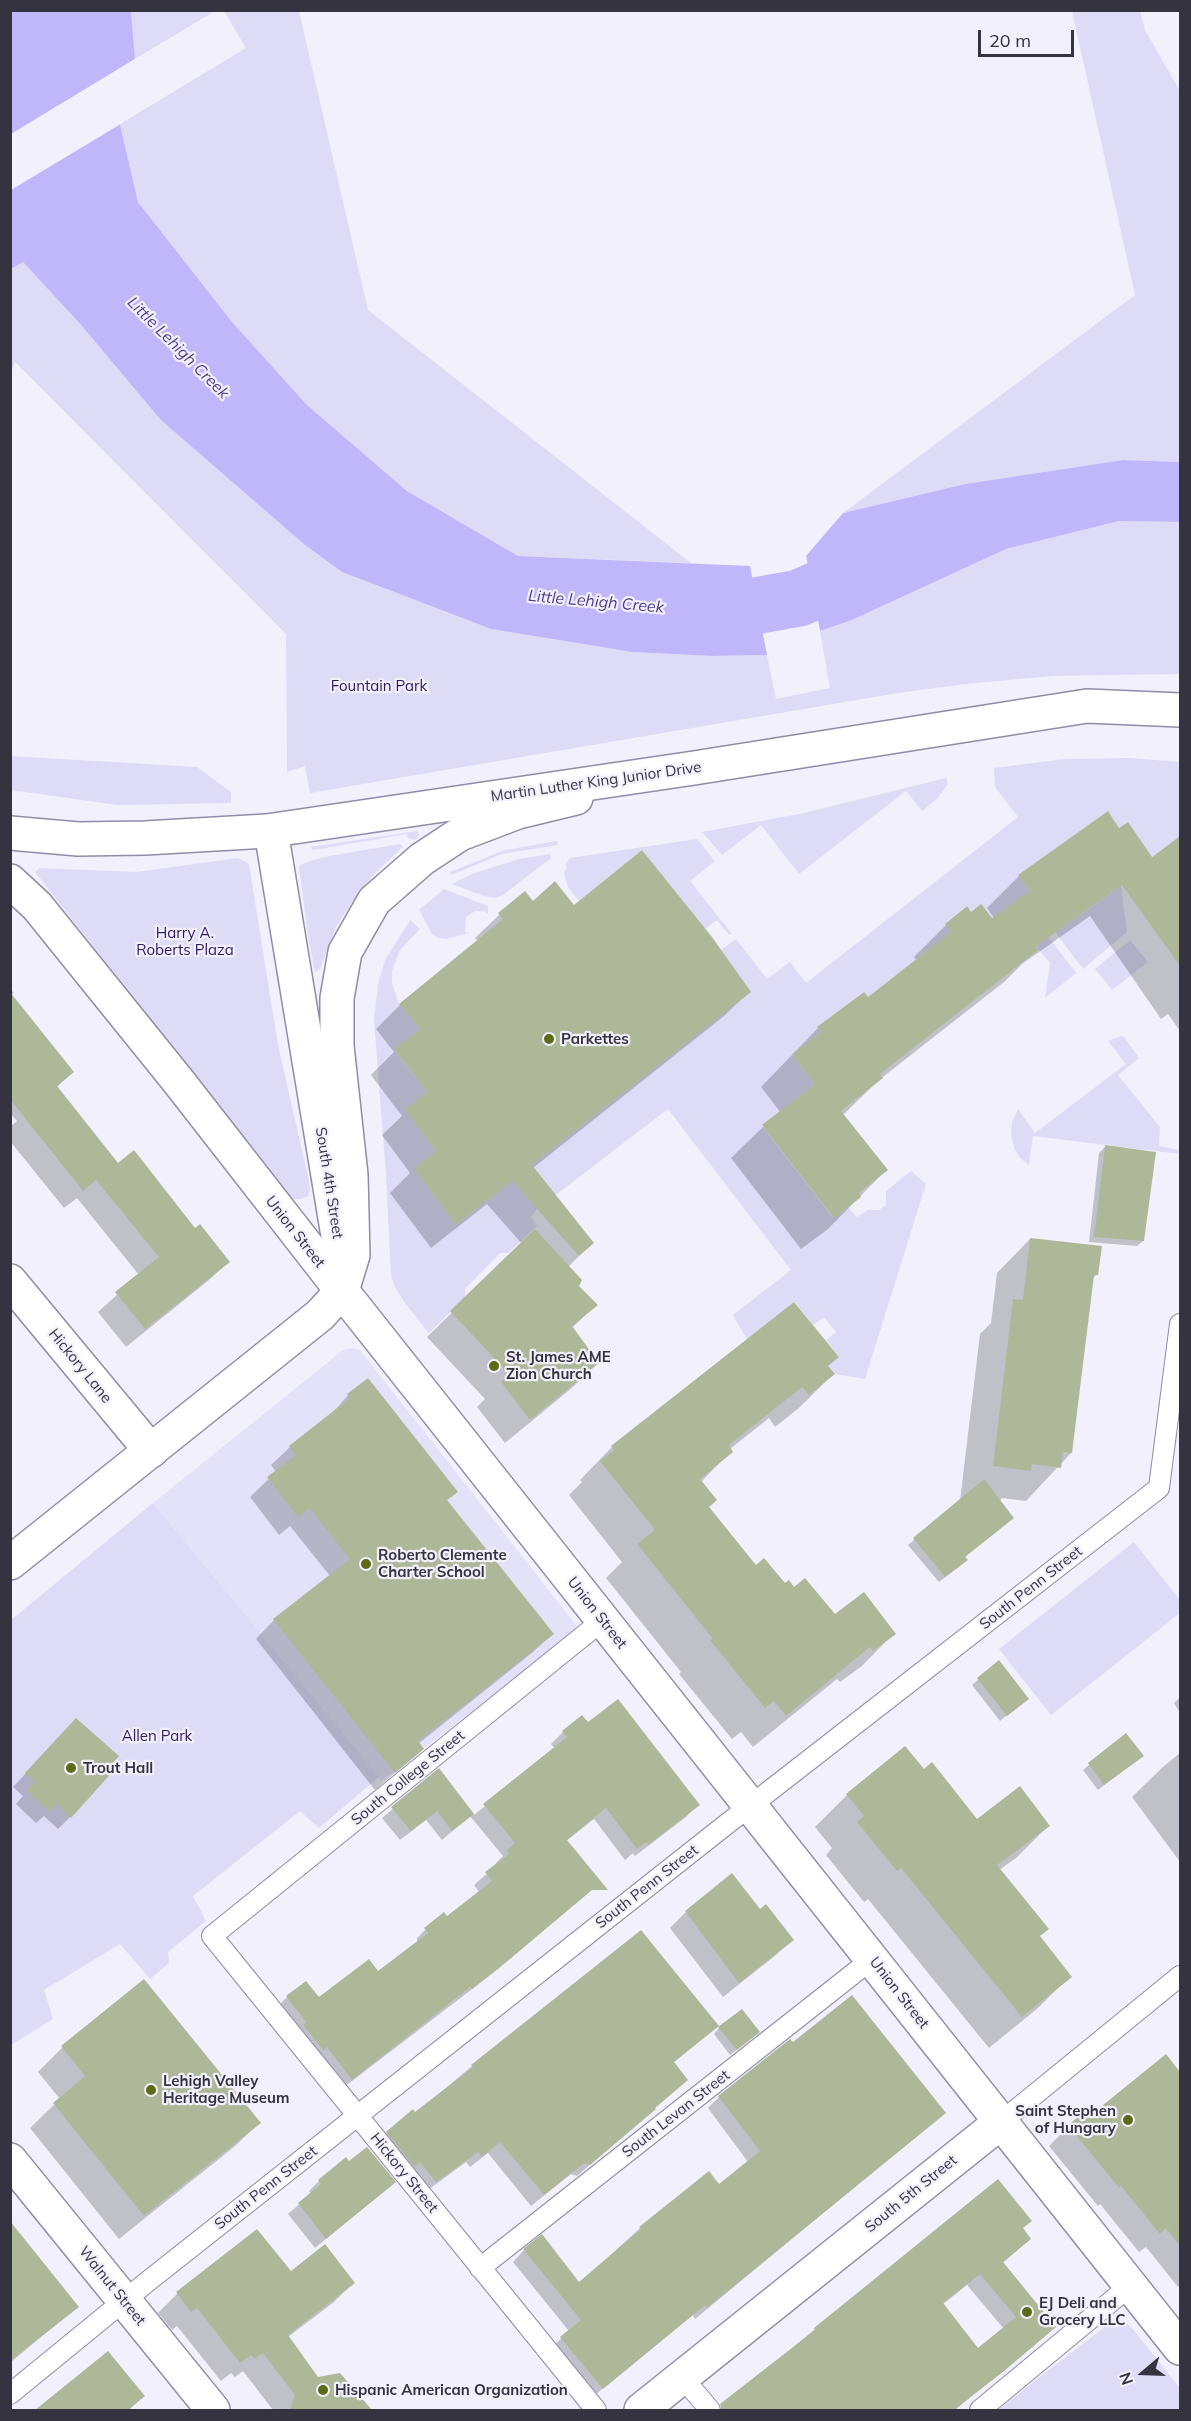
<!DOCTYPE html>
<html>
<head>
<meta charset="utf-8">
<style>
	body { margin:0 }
	#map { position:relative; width:1191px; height:2421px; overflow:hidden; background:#f1f0fc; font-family:Mulish,sans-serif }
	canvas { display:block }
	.frame { position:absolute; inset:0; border:12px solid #35333f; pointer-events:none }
	.north { position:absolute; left:1113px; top:2343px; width:60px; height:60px; -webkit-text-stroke:4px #f1f0fc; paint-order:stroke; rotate:251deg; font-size:16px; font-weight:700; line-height:24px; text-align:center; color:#35333f }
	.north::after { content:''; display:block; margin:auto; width:21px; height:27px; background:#35333f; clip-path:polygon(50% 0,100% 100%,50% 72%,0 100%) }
	.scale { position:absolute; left:978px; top:30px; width:96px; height:27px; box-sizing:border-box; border:3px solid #35333f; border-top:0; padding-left:8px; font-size:18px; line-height:21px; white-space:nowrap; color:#35333f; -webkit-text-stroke:4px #f1f0fc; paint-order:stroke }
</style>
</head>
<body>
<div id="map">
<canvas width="1191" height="2421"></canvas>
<div class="frame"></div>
<div class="north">N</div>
<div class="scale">20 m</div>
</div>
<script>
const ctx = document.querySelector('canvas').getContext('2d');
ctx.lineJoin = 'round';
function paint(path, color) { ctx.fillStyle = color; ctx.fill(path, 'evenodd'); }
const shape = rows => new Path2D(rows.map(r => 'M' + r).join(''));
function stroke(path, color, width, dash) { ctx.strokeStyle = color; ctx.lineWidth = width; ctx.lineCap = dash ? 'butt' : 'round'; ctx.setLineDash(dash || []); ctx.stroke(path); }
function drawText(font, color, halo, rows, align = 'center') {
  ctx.font = font + ' Mulish,sans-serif'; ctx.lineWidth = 4.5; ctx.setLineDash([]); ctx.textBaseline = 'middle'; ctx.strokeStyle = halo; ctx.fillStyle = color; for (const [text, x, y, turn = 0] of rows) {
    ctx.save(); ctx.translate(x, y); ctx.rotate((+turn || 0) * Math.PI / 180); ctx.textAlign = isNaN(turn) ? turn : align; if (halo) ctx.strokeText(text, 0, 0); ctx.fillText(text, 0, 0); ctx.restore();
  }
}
const built = shape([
	[351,1348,360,1350,576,1625,576,1632,381,1781,153,1503,342,1351]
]);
const green = shape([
	[131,10,215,11,135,59],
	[224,11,299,11,368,310,691,563,518,556,407,491,307,405,232,322,138,202,120,124,246,48],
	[1072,11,1140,11,1145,30,1180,91,1180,462,1123,460,965,484,843,513,1135,295],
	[23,262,82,326,265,509,305,545,342,572,491,629,632,652,712,656,767,655,776,699,830,688,820,631,852,620,1006,549,1119,521,1180,522,1180,674,1052,676,965,684,898,693,310,793,305,766,287,772,286,634,15,362,11,371,11,269],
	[10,756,197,767,231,792,231,803,117,805,11,790],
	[1130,758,1180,762,1180,836,1146,861,1128,822,1119,828,1108,811,1018,875,1030,891,1027,909,1076,973,1045,998,1050,963,1020,928,1007,937,980,905,971,912,966,906,945,924,974,960,928,950,868,997,863,992,818,1027,821,1032,792,1054,815,1084,762,1126,833,1218,848,1207,857,1217,868,1210,879,1210,886,1205,886,1191,911,1171,926,1184,865,1379,835,1374,828,1366,839,1356,826,1340,836,1332,824,1317,813,1325,795,1302,757,1332,752,1348,733,1315,791,1270,668,1109,536,1210,531,1217,537,1226,508,1253,500,1253,465,1289,465,1298,429,1333,405,1303,395,1287,391,1275,386,1174,374,1020,378,984,385,960,410,920,420,929,400,950,392,971,392,983,399,1004,420,1029,394,1050,427,1092,406,1110,436,1151,414,1168,456,1225,750,992,721,950,736,939,767,979,790,962,806,983,1018,817,995,787,994,768,1065,759],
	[946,778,948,784,937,799,922,811,906,791,799,874,761,825,722,855,702,832,804,813],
	[417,831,420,835,415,840,408,838,407,834,313,850,311,847],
	[697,839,715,861,690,881,732,934,729,935,717,920,705,929,642,850,579,901,568,887,564,873,567,867,565,864,570,858],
	[557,841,558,845,502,854,451,875,450,872,505,850],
	[400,844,403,847,374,874,352,902,336,927,320,969,315,972,308,935,299,867,302,864,324,857],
	[550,854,551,858,503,895,496,898,484,896,452,884,472,874,519,859],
	[238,858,249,864,278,1045,308,1177,310,1190,308,1196,301,1199,291,1199,278,1183,35,872,40,868,136,872],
	[1121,886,1127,932,1083,969,1034,904,1038,902,1059,930],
	[444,889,488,906,488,914,484,911,475,911,466,917,465,932,469,933,446,939,438,938,432,934,419,910],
	[1130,940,1148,962,1112,990,1095,969],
	[1121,1036,1124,1037,1139,1058,1118,1075,1160,1127,1159,1146,1180,1150,1180,1154,1033,1136,1029,1165,1020,1158,1014,1148,1011,1134,1012,1122,1018,1109,1035,1133,1126,1064,1108,1041],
	[153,1503,379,1777,319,1828,300,1811,193,1896,206,1921,168,1952,169,1963,150,1979,120,1944,44,1990,53,2019,11,2045,11,1620],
	[1134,1542,1180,1600,1180,1613,1051,1715,999,1649],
	[1114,2320,1124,2321,1131,2327,1180,2388,1180,2410,997,2410]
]);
const water = shape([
	[11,11,131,11,135,59,120,124,138,202,232,322,307,405,407,491,518,556,750,566,767,655,712,656,632,652,491,629,342,572,305,545,161,420,82,326,23,262,11,269],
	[1123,460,1180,462,1180,522,1119,521,1006,549,852,620,820,631,806,556,843,513,965,484]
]);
const pier = shape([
	[138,57,124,122,11,190,11,134],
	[805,553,806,556,820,634,817,632,803,557],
	[750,563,753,566,770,654,768,658]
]);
const shadow = shape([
	[1119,830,1151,859,1180,838,1180,1031,1168,1014,1161,1019,1090,916,1022,964,1004,982,879,1080,843,1115,886,1170,828,1229,801,1249,731,1158,763,1127,781,1113,761,1087,818,1028,863,994,868,999,917,961,914,957,946,925,971,914,991,920,994,918,987,908,1019,876],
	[533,903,573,907,749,992,724,1016,533,1168,592,1243,568,1267,577,1286,596,1305,572,1328,597,1363,573,1387,505,1443,477,1407,485,1399,427,1337,522,1244,487,1204,431,1248,390,1193,410,1173,382,1135,402,1116,371,1075,394,1052,376,1029,400,1005,478,941,475,938,500,914],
	[10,989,14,993,11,995,72,1072,57,1087,118,1165,228,1262,209,1280,126,1347,98,1312,139,1275,77,1198,64,1208,10,1141,10,1127,17,1121,10,1113],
	[1105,1147,1143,1241,1137,1246,1089,1242,1099,1153],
	[1030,1239,1097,1274,1092,1279,1071,1453,1026,1501,1002,1498,960,1566,939,1582,908,1545,960,1501,980,1334,991,1323,997,1273],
	[827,1367,833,1374,800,1407,775,1427,769,1418,730,1449,731,1451,701,1482,707,1508,755,1567,835,1616,894,1633,862,1666,840,1682,837,1679,753,1747,741,1732,732,1739,679,1674,681,1672,606,1578,622,1562,569,1495,582,1482,580,1480,612,1447],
	[348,1395,456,1492,446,1501,552,1634,533,1652,418,1744,422,1749,375,1790,256,1639,274,1620,330,1576,290,1526,279,1535,250,1497,276,1472,271,1465,290,1447,331,1415],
	[998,1662,1021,1704,1000,1721,972,1685],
	[1180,1697,1180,1713,1174,1703],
	[588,1724,698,1804,686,1817,635,1856,633,1853,625,1860,594,1819,566,1841,600,1882,497,1970,339,2091,275,2009,287,1997,318,2000,378,1973,417,1943,417,1938,430,1925,446,1918,480,1893,474,1885,497,1865,496,1863,503,1856,470,1816,442,1840,426,1820,400,1840,382,1818,439,1770,474,1815,555,1749,551,1744,563,1732],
	[64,1732,70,1817,58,1829,44,1816,36,1823,16,1804,23,1796,13,1787],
	[1126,1735,1142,1756,1098,1790,1083,1770],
	[905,1748,924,1771,977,1821,1048,1826,1016,1858,999,1870,1038,1937,1070,1976,1038,2008,989,2048,868,1899,864,1902,826,1855,832,1848,815,1827,847,1795],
	[1180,1753,1180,1862,1132,1797,1164,1766],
	[732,1876,760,1911,792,1939,776,1955,723,1997,670,1928,686,1912],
	[641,1932,717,2025,673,2063,654,2109,577,2176,571,2174,531,2206,488,2153,470,2167,466,2162,424,2193,376,2144,387,2133,415,2114,472,2066],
	[144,1981,259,2123,234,2147,119,2239,30,2128,60,2099,38,2072,62,2048],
	[719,2028,752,2038,730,2055,714,2034],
	[1166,2056,1180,2074,1180,2284,1178,2287,1146,2247,1139,2252,1100,2204,1098,2206,1049,2146,1069,2126,1092,2116],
	[719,2097,944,2113,695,2319,693,2315,590,2399,550,2349,569,2331,513,2262,524,2250,579,2284,640,2228,719,2186,748,2162,708,2108],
	[349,2164,394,2182,315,2248,288,2214,311,2194,309,2191,319,2181],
	[10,2224,77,2307,10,2363],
	[1021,2229,1029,2239,1002,2264,1054,2327,955,2410,867,2410,863,2405,852,2410,718,2410,815,2329],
	[967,2285,1004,2329,978,2350,942,2305],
	[257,2231,291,2273,353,2283,334,2302,288,2337,318,2378,340,2374,370,2410,273,2410,243,2371,235,2377,231,2373,221,2381,177,2326,172,2330,158,2313,177,2294],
	[108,2353,143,2396,129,2410,37,2410]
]);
const river = shape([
	[680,610,716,613,799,598,885,560]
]);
const building = shape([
	[1108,811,1119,828,1128,822,1152,857,1180,836,1180,966,1122,885,1035,947,1038,950,880,1074,883,1078,841,1111,888,1170,859,1193,861,1197,834,1218,762,1125,815,1084,792,1054,821,1032,817,1027,864,992,868,997,951,932,945,924,967,906,971,912,981,904,992,918,1030,891,1018,875],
	[642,850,712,937,751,992,532,1165,594,1243,579,1256,512,1181,456,1225,414,1168,436,1151,405,1110,427,1092,394,1049,420,1029,399,1004,503,919,498,913,525,891,533,901,555,881,574,905],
	[10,992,74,1072,57,1086,118,1163,134,1150,195,1228,200,1224,230,1262,145,1329,115,1292,159,1257,96,1180,83,1191,10,1099],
	[1105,1145,1156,1152,1144,1241,1094,1237],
	[535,1229,582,1280,579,1286,598,1305,572,1326,599,1363,530,1420,501,1382,509,1374,450,1311],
	[1030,1238,1102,1246,1098,1275,1094,1275,1072,1453,1063,1452,1061,1468,1032,1464,1031,1471,993,1466,1013,1299,1023,1300],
	[794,1302,839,1357,828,1366,835,1374,809,1395,802,1387,729,1445,733,1452,700,1479,717,1500,709,1507,756,1565,764,1558,785,1583,789,1580,794,1587,805,1578,835,1614,864,1592,896,1634,873,1651,870,1647,786,1716,774,1701,765,1708,710,1640,713,1639,637,1544,655,1530,600,1461,614,1450,611,1446],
	[368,1378,458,1492,447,1500,554,1634,418,1741,424,1749,395,1773,273,1619,350,1559,310,1508,298,1517,267,1477,296,1455,289,1446,350,1398,347,1394],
	[984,1479,1014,1518,965,1557,968,1560,945,1577,913,1538],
	[999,1660,1029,1699,1007,1716,977,1678],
	[618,1699,700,1805,648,1845,646,1842,637,1849,606,1808,567,1840,608,1890,592,1890,511,1958,472,1989,470,1987,352,2080,327,2047,323,2050,303,2025,306,2022,286,1996,306,1981,319,1997,369,1959,378,1971,428,1933,424,1928,444,1912,447,1916,492,1881,485,1872,509,1854,507,1850,515,1843,483,1804,567,1737,562,1731,582,1715,588,1722],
	[76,1718,119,1756,110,1766,114,1770,71,1818,57,1804,50,1812,27,1791,35,1782,25,1773],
	[1126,1733,1144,1756,1104,1785,1088,1763],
	[905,1746,924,1769,932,1762,977,1819,1020,1786,1050,1826,997,1865,1049,1929,1040,1936,1072,1977,1022,2017,901,1868,897,1871,857,1822,864,1816,846,1794],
	[439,1768,474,1814,452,1831,437,1811,411,1831,391,1807],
	[732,1873,760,1909,766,1904,794,1940,739,1983,685,1911],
	[641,1930,719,2026,674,2062,688,2080,655,2108,656,2109,590,2165,584,2163,544,2195,500,2142,482,2157,478,2152,436,2182,420,2162,415,2167,386,2132,413,2109,415,2112,473,2067,471,2065],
	[144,1979,261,2123,144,2216,53,2103,85,2076,61,2046],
	[852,1995,946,2113,707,2308,705,2305,603,2389,560,2337,581,2320,523,2249,542,2234,579,2282,641,2229,639,2227,709,2171,719,2184,760,2151,718,2096,790,2039,793,2042],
	[742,2009,760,2032,737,2050,718,2027],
	[1166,2054,1180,2072,1180,2246,1166,2228,1160,2234,1121,2186,1119,2188,1068,2125,1088,2109,1092,2114],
	[367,2147,396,2182,326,2239,298,2203,321,2184,318,2180,346,2157,349,2161],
	[998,2179,1032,2221,1023,2228,1031,2239,1003,2262,1056,2327,1004,2371,954,2410,722,2410,720,2404,815,2330,814,2328],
	[980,2274,1016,2317,978,2348,943,2303],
	[10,2221,79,2307,10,2361],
	[257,2229,291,2271,325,2244,355,2283,288,2335,318,2377,340,2373,372,2410,290,2410,295,2395,263,2353,255,2359,251,2355,240,2363,197,2308,191,2312,176,2292],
	[108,2351,145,2396,128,2410,35,2410]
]);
const service = shape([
	[1001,2122,1180,1976],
	[480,2268,872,1959],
	[682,2377,710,2410],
	[10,2394,147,2282,723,1827,1159,1488,1180,1324],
	[596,2410,212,1936,603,1620],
	[980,2410,1131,2285]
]);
const minor = shape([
	[271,831,339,1242,341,1275],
	[10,1281,151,1451],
	[10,2160,213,2410],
	[641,2410,1001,2122]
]);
const tertiary = shape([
	[10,881,37,906,179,1082,342,1291,1180,2348],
	[10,1563,320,1315,342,1291,353,1255,351,1175,337,1046,337,998,345,952,374,901,422,859,460,834,518,812,576,798]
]);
const secondary = shape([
	[10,833,78,839,145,838,267,831,694,768,1087,706,1180,710]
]);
const markers = [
	[549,1039,6,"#5d6b15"],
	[494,1366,6,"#5d6b15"],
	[366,1564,6,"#5d6b15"],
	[71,1768,6,"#5d6b15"],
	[151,2090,6,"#5d6b15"],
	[1128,2120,6,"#5d6b15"],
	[1027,2312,6,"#5d6b15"],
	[323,2390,6,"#5d6b15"]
];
const parkNames = [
	["Fountain Park",379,686],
	["Harry A.",185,933],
	["Roberts Plaza",185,950],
	["Allen Park",157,1736]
];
const streetNames = [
	["Martin Luther King Junior Drive",596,782,-8],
	["South 4th Street",329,1183,81],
	["Union Street",295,1232,52],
	["Hickory Lane",80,1366,51],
	["South Penn Street",1031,1588,-38],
	["Union Street",597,1613,52],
	["South College Street",408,1778,-39],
	["South Penn Street",647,1887,-38],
	["Union Street",899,1993,52],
	["South Levan Street",676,2114,-38],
	["Hickory Street",404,2173,51],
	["South Penn Street",266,2188,-38],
	["South 5th Street",911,2194,-39],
	["Walnut Street",112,2286,51]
];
const poiNames = [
	["Parkettes",561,1039],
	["St. James AME",506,1357],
	["Zion Church",506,1374],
	["Roberto Clemente",378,1555],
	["Charter School",378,1572],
	["Trout Hall",83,1768],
	["Lehigh Valley",163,2081],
	["Heritage Museum",163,2098],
	["Saint Stephen",1116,2111,"right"],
	["of Hungary",1116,2128,"right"],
	["EJ Deli and",1039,2303],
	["Grocery LLC",1039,2320],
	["Hispanic American Organization",335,2390]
];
const waterNames = [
	["Little Lehigh Creek",178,348,45],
	["Little Lehigh Creek",596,602,5]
];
paint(built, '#e4e2f9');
paint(green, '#dedbf7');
paint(water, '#c0b7fb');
paint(pier, '#f1f0fc');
paint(shadow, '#0003');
stroke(river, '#c0b7fb', 57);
paint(building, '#afb799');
stroke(service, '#8f8ca8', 22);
stroke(minor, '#8f8ca8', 36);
stroke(tertiary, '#8f8ca8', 36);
stroke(secondary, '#8f8ca8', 36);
stroke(service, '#fff', 20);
stroke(minor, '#fff', 33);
stroke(tertiary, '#fff', 33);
stroke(secondary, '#fff', 33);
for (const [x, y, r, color] of markers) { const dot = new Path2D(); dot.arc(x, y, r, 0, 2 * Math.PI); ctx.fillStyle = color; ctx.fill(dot); stroke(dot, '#f1f0fc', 2); }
drawText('15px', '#2f1864', '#f1f0fc', parkNames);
drawText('15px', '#35333f', '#f1f0fc', streetNames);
drawText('bold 15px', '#35333f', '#f1f0fc', poiNames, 'left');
drawText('italic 16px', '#4e3c8b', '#f1f0fc', waterNames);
</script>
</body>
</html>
